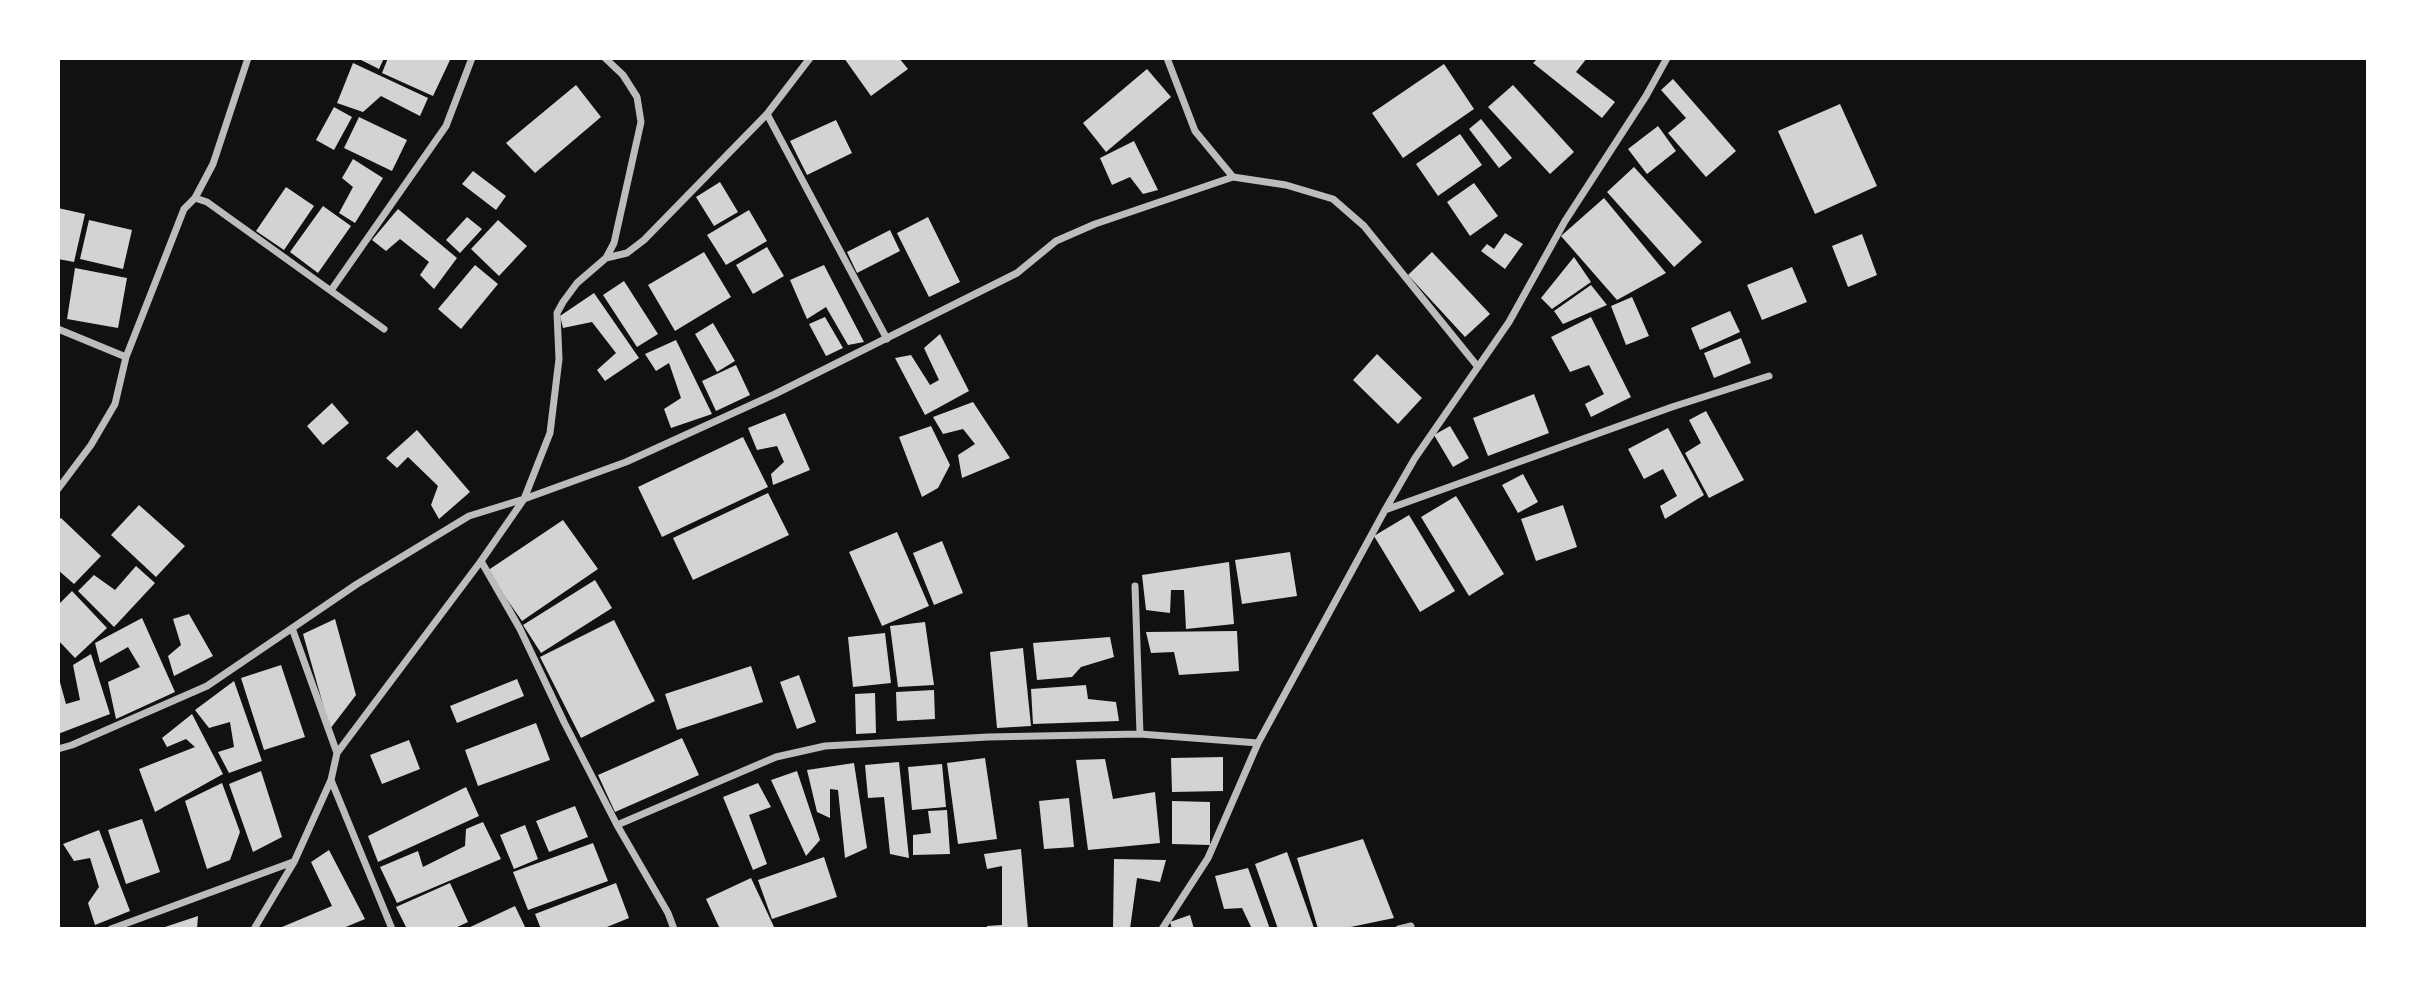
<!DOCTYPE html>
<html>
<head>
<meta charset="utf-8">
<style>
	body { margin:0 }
	#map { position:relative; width:2426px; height:987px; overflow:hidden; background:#111; font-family:"PT Sans",sans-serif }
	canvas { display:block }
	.frame { position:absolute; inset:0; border:60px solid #fff; pointer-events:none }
</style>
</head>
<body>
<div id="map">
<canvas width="2426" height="987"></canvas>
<div class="frame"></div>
</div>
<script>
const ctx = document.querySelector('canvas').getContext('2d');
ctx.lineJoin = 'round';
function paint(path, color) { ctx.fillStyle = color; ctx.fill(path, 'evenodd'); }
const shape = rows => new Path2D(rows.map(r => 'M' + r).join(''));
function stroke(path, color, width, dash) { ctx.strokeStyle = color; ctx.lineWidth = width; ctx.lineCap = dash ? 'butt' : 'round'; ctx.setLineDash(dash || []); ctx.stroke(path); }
const building = shape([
	[357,58,384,58,379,69],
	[388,58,445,58,450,60,433,96,382,73],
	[844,58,899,58,908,69,871,96],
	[1538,58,1587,58,1576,72,1615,102,1602,118,1533,63],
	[353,63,428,98,420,116,381,96,363,112,337,103],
	[1444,64,1474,109,1403,158,1372,113],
	[1147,69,1171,97,1106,152,1083,123],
	[1673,79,1736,151,1706,177,1668,133,1686,118,1661,90],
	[576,85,601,117,535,173,506,143],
	[1513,85,1574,152,1550,174,1488,107],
	[1840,104,1877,186,1815,214,1778,131],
	[334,107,352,117,334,150,316,140],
	[359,117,407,140,392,171,344,148],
	[1481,119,1512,158,1499,168,1469,129],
	[836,120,852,153,807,175,790,141],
	[1658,126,1676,151,1647,174,1628,149],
	[1460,134,1482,165,1438,196,1416,164],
	[1134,141,1158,190,1143,194,1130,177,1112,185,1100,158],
	[353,159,383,178,355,223,339,213,353,187,342,178],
	[1634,167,1702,242,1674,267,1607,192],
	[473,171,506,196,496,210,462,184],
	[720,182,738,212,714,226,696,197],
	[1474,183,1498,216,1470,236,1447,202],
	[286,187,314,206,284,250,256,231],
	[1604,198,1666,273,1617,300,1561,236],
	[323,206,351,226,318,273,290,252],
	[58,208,85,214,74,262,58,259],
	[398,209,457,258,434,289,420,275,429,262,400,239,386,251,372,240],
	[749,210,767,241,726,265,707,235],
	[467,217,482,229,460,253,446,240],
	[928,217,960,282,929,297,897,233],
	[89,220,132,230,123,269,80,259],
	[498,220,527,246,499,276,471,249],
	[890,230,900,251,857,273,847,252],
	[1505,233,1523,244,1505,269,1481,251,1487,244,1494,249],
	[1862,234,1877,275,1848,287,1832,246],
	[767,247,784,276,753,294,736,265],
	[704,252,731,297,675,331,648,285],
	[1432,252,1490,314,1465,337,1408,275],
	[1574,257,1591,282,1552,309,1541,298],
	[475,265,498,284,461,329,438,309],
	[824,265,864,342,848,345,826,307,807,319,790,280],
	[1792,267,1807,302,1762,320,1747,285],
	[75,268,127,278,118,328,67,319],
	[624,281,658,334,637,347,603,295],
	[1591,285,1607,305,1563,324,1554,311],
	[594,293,639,358,605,381,597,370,616,353,592,322,563,328,560,316],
	[1632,297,1649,336,1626,345,1611,306],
	[1730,311,1740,332,1700,350,1691,328],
	[825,317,843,348,826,356,809,324],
	[1591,317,1631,397,1591,417,1585,404,1604,394,1589,365,1570,372,1551,337],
	[713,323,735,361,717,372,695,334],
	[940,334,969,391,925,415,895,358,911,355,930,385,939,380,924,348],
	[1741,338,1751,363,1714,378,1704,353],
	[676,340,712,414,671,428,664,409,681,398,669,363,656,371,645,354],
	[1377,354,1422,398,1398,424,1353,380],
	[736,365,750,395,716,411,702,381],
	[1534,394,1549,433,1488,456,1473,418],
	[973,402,1010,458,962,478,958,455,975,444,963,429,943,434,933,417],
	[332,403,349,423,323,445,307,426],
	[1706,411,1744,480,1709,498,1685,453,1701,443,1689,420],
	[785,413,810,470,773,485,771,474,784,462,777,446,757,450,748,428],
	[931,426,950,465,938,488,922,497,899,437],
	[1450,426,1469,458,1453,467,1434,435],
	[1668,428,1704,495,1665,519,1660,506,1677,496,1663,469,1644,479,1628,449],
	[417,430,470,492,439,519,431,505,438,486,408,457,397,468,386,458],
	[743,437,768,487,662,537,638,487],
	[1523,474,1538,502,1518,513,1502,485],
	[768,493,789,535,693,580,673,538],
	[1456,496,1504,574,1469,596,1421,517],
	[139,505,185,546,156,577,111,535],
	[1563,505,1577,547,1536,561,1521,519],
	[1409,515,1455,591,1420,612,1374,536],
	[61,518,101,556,74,584,58,570,58,521],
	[563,520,598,569,522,621,487,571],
	[897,532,929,606,882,626,849,552],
	[942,541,963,593,934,605,913,553],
	[1290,552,1297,596,1242,604,1235,560],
	[1229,562,1234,624,1186,629,1184,590,1171,590,1170,613,1146,610,1142,575],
	[136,566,155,583,114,627,78,591,94,575,115,590],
	[595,580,612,608,541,653,523,625],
	[72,591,107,628,75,658,58,640,58,605],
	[189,614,213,656,174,676,168,656,181,645,173,619],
	[142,618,175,692,116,719,108,682,140,667,128,647,100,663,95,643],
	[335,619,356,695,330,729,303,634],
	[614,620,655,701,581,738,540,657],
	[925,622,934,685,898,687,890,626],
	[1237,631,1239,671,1179,675,1174,652,1151,653,1146,632],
	[885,633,891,683,853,687,848,637],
	[1110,637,1114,657,1081,667,1072,677,1037,680,1033,643],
	[1023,648,1031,726,997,728,990,652],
	[91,654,110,714,58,734,58,675,66,704,80,700,73,665],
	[281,665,305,737,264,750,241,678],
	[751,666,763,702,677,730,665,694],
	[799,675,816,722,797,729,780,682],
	[517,679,524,696,457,723,450,706],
	[234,681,262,761,229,773,218,752,234,747,230,722,209,728,195,710],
	[1086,685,1088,699,1116,702,1119,721,1033,724,1031,689],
	[934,690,935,719,897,721,896,692],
	[875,693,876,733,856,734,855,694],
	[192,714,223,774,155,812,139,769,195,747,186,739,167,747,162,738],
	[536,723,550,760,478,786,465,750],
	[682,738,699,775,615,812,598,775],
	[409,740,420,769,382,784,370,755],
	[1223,757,1223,791,1172,792,1171,758],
	[985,758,997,839,958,844,947,763],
	[1105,759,1113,799,1155,792,1160,843,1088,850,1076,760],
	[899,762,909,858,890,854,884,797,868,798,865,765],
	[854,763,867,848,845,858,838,790,830,789,830,818,817,812,807,770],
	[942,764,946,807,912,810,908,767],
	[261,771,282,837,253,852,229,784],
	[797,771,820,840,806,856,771,780],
	[222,783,240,832,230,860,207,869,185,801],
	[758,783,771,807,749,815,767,864,753,870,723,797],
	[466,787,479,816,378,862,368,836],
	[1069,798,1074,847,1044,849,1039,801],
	[1172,801,1210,802,1210,845,1172,844],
	[575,806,588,837,549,852,536,821],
	[947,810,950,854,913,855,913,835,931,833,928,811],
	[142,819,160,872,126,884,108,830],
	[483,822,501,859,397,903,380,867,418,851,423,867,465,846,466,829],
	[525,825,538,859,514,869,500,835],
	[99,830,130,911,95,925,88,903,99,887,90,858,74,861,63,844],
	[1363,839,1394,918,1341,929,1318,929,1297,858],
	[593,843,608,881,528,910,513,872],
	[1021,849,1028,929,987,929,987,926,1002,925,1002,866,987,869,984,854],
	[329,850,365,919,341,929,282,929,282,927,332,906,311,862],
	[1287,852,1314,928,1309,929,1278,929,1255,864],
	[824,857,837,897,772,919,758,880],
	[1114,859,1166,860,1160,882,1137,878,1130,929,1113,929],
	[1248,868,1270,929,1252,929,1242,908,1224,909,1215,876],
	[751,878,775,929,720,929,706,899],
	[450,883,468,922,453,929,407,929,396,907],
	[616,883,629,918,602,929,541,929,535,914],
	[515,906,526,929,466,929],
	[1190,915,1194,929,1172,929,1170,922],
	[198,916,197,929,159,929]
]);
const minor = shape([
	[605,58,623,75,637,97,641,122,614,243,606,258,577,283,563,302,557,313,559,359,550,433,524,499,626,462,775,394,1017,273,1056,241,1095,224,1233,177,1286,185,1333,199,1364,226,1478,367],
	[1167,58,1195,131,1233,177],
	[767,114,887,339],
	[195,198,213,164,248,58],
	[606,258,627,253,644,240,767,114,810,58],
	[332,289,446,126,472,58],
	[58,329,126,357],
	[58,489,91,445,115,404,126,357,161,268,184,209,195,198,207,202,384,329],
	[1385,510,1672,407,1769,376],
	[481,561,520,629,564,722,617,825,668,913,674,929],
	[1135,586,1140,734],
	[292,628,337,753],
	[58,749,72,745,207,686,357,584,469,516,524,499,481,561,337,753,331,780,294,862,254,929],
	[331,780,392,929],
	[617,825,776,757,825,746,988,737,1140,734,1258,743],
	[111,929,293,862],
	[1162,929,1208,858,1258,743,1385,510,1415,458,1509,322,1565,221,1646,96,1667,58],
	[1399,929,1411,926]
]);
paint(building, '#d3d3d3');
stroke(minor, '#bcbcbc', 7);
</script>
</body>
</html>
